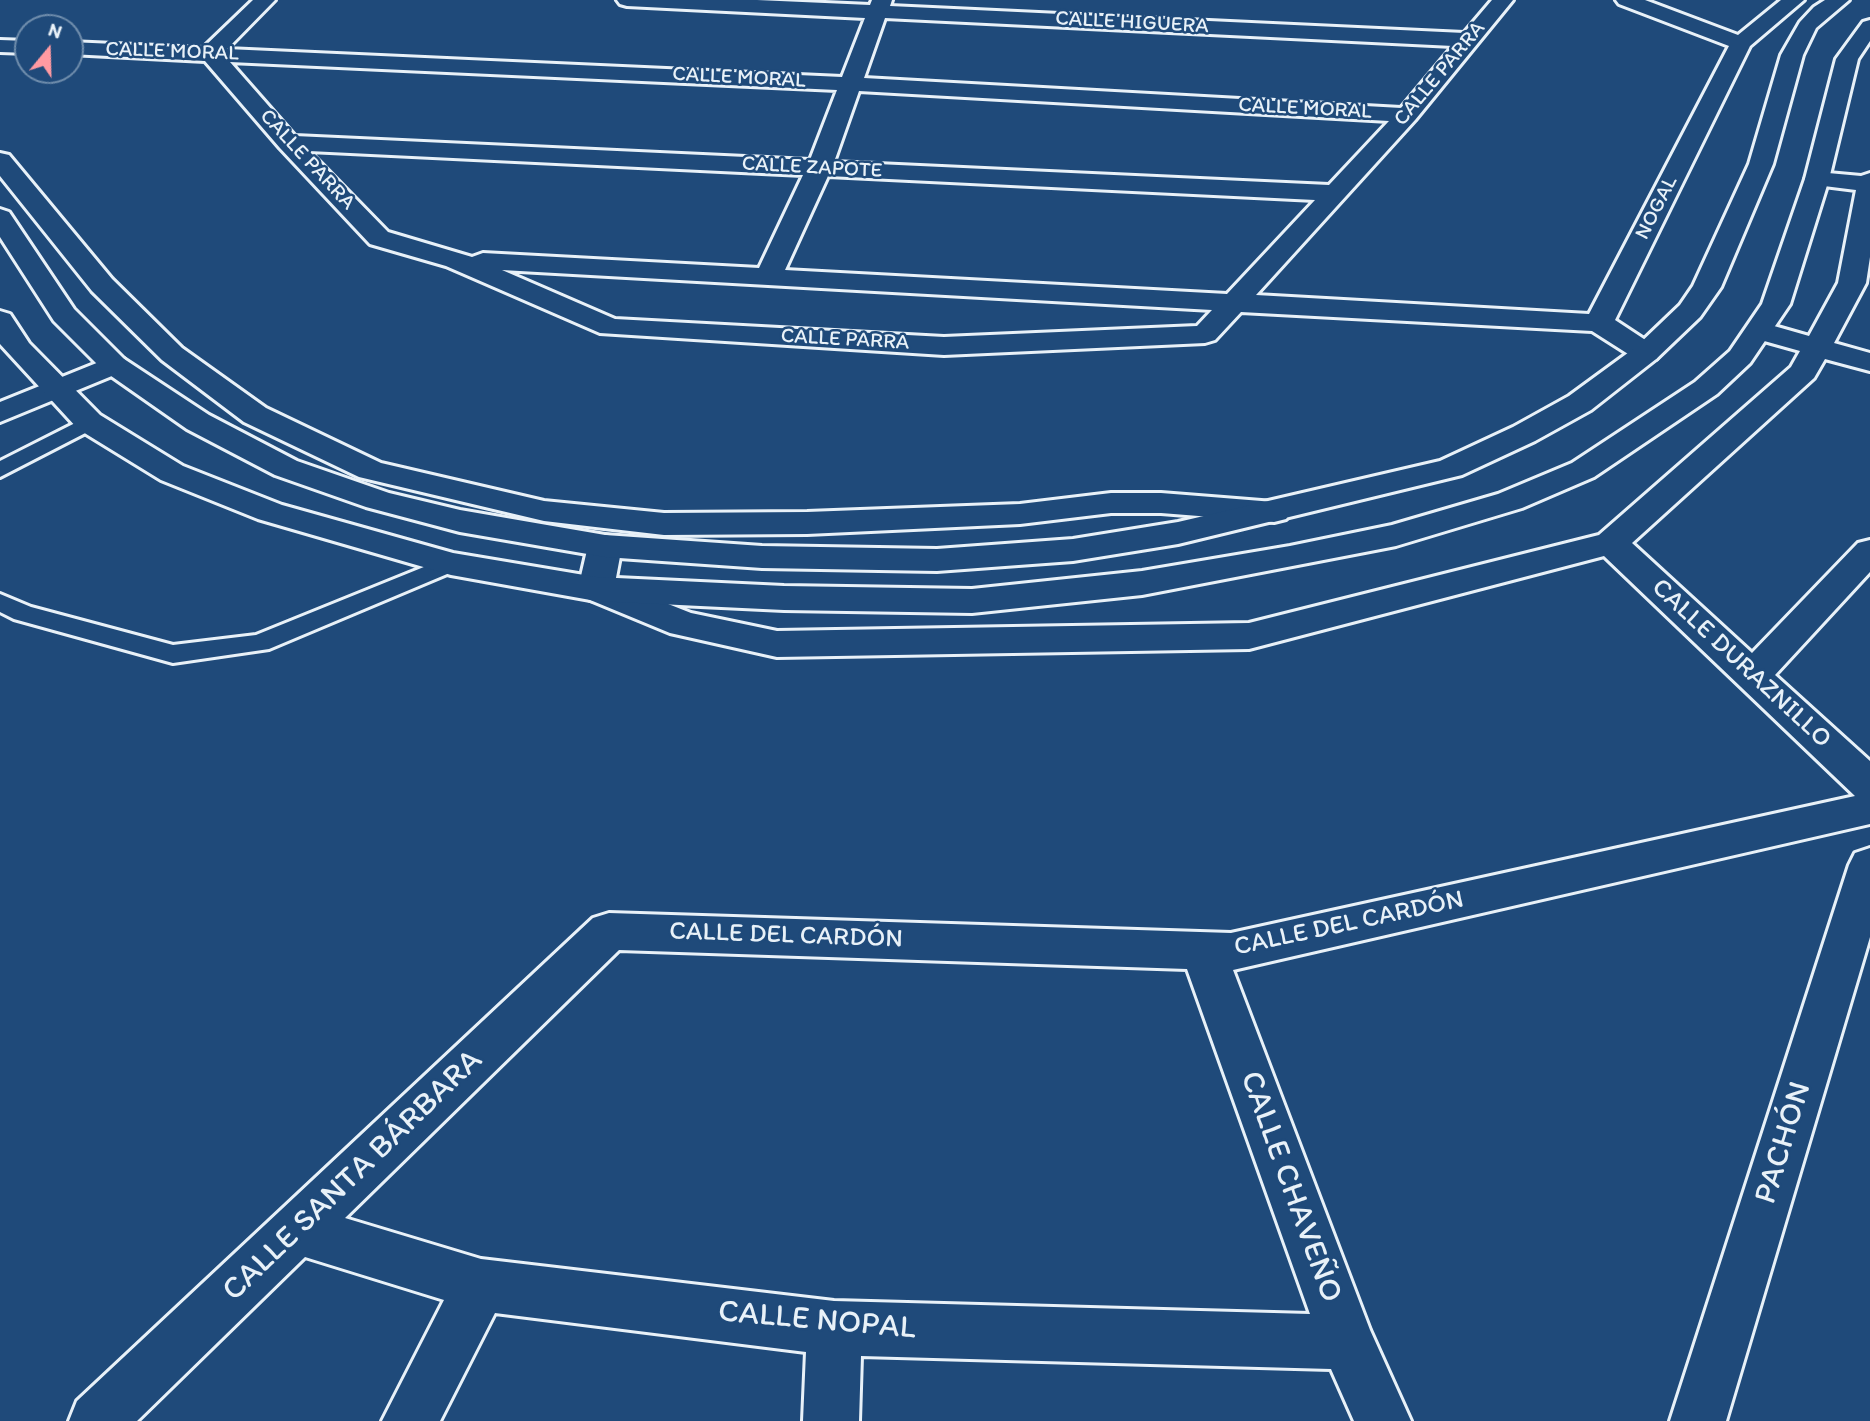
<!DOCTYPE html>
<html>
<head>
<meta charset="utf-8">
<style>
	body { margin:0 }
	#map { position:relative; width:1870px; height:1421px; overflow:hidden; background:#1f4a7a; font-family:Itim,sans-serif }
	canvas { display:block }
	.north { position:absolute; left:14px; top:14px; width:70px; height:70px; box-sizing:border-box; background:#1f4a7a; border:2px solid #6f8dac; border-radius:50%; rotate:19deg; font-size:19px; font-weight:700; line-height:28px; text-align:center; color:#e8f1f8 }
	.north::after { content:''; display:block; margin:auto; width:24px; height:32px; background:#ff9aa2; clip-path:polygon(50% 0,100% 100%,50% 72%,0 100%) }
</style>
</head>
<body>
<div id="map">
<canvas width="1870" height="1421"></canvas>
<div class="north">N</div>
</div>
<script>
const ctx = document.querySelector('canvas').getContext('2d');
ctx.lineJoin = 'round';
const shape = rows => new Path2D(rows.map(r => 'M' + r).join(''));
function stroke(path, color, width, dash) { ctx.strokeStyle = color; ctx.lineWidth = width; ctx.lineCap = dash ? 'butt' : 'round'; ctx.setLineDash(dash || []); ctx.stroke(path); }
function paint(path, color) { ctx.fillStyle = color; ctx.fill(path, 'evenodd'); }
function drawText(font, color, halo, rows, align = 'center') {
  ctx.font = font + ' Itim,sans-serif'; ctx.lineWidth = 5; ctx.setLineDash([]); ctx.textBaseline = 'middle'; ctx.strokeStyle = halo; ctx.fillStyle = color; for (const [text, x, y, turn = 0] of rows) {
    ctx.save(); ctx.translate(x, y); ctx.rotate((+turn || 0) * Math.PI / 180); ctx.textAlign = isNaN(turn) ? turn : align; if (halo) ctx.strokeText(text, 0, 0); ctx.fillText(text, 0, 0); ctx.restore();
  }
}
const lane = shape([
	[89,416,97,417,100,422,97,427,0,477,0,461,89,416],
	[451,556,459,559,463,564,459,569,269,649,173,663,14,619,0,612,0,594,31,607,173,645,256,635,451,556]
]);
const street = shape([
	[253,0,275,0,227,49,842,77,865,18,627,6,620,4,617,0,757,0,870,5,872,0,892,0,890,6,1464,33,1492,0,1513,0,1415,120,1256,295,1589,314,1729,46,1619,4,1616,0,1645,0,1738,35,1781,0,1804,0,1750,46,1615,320,1656,347,1661,353,1656,359,1646,362,1636,359,1592,331,1241,312,1215,340,1205,343,944,355,600,333,446,266,370,244,280,148,205,61,70,54,70,42,203,48,253,0],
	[885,18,1453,46,1401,108,864,78,885,18],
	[230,62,837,90,810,160,295,136,230,62],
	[859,91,1389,121,1329,185,834,162,859,91],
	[309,151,803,175,759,268,483,253,472,257,388,232,309,151],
	[828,176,1315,200,1227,294,785,270,828,176],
	[502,270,768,285,1212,310,1197,326,944,337,615,319,502,270],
	[0,40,28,41,28,53,0,52,0,40],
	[0,153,9,155,112,279,182,348,266,408,381,463,544,501,664,513,807,512,1020,504,1111,493,1161,493,1274,502,1286,505,1291,512,1286,519,1274,522,1161,513,1111,513,1020,524,807,534,664,535,544,521,359,477,244,422,162,360,92,291,0,176,0,153],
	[1817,172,1861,176,1870,173,1870,257,1866,283,1834,343,1870,353,1870,371,1825,359,1814,378,1632,543,1752,653,1858,543,1870,540,1870,572,1775,675,1870,761,1870,824,1233,970,1370,1330,1411,1421,1354,1421,1331,1369,861,1356,859,1421,803,1421,806,1352,495,1313,440,1421,382,1421,444,1300,305,1257,137,1421,69,1421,77,1401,593,918,609,913,1231,933,1855,796,1604,556,1249,649,777,657,670,633,583,597,578,589,588,546,593,538,605,535,617,538,622,546,615,583,691,613,777,631,1249,623,1599,535,1791,367,1800,351,1750,337,1746,331,1750,325,1760,322,1809,336,1838,283,1856,190,1808,184,1805,179,1808,174,1817,172],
	[619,950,1187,969,1310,1314,834,1301,481,1259,345,1218,619,950],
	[114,356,124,359,129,365,124,371,0,422,0,402,114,356],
	[1870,848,1870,937,1726,1421,1670,1421,1849,865,1855,853,1870,848]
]);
const secondary = shape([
	[1825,0,1849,0,1816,28,1803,55,1773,164,1721,287,1700,317,1656,359,1591,410,1535,441,1462,475,1178,544,1073,561,937,571,762,568,605,557,460,532,366,507,275,475,187,429,104,371,54,321,0,237,0,209,9,212,74,309,124,359,209,415,297,461,389,493,460,510,605,535,762,546,937,549,1073,539,1178,522,1440,461,1513,427,1569,396,1636,347,1680,305,1693,286,1749,164,1781,55,1800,22,1814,7,1825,0],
	[1870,20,1870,41,1858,59,1829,179,1790,304,1750,363,1717,394,1594,477,1522,508,1396,546,1142,595,972,613,784,610,596,601,451,575,258,519,161,480,78,429,0,344,0,311,10,314,29,343,100,415,183,466,282,505,453,553,596,577,784,586,972,589,1142,571,1290,546,1392,525,1498,494,1572,463,1695,382,1730,351,1762,304,1805,179,1836,59,1863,22,1870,20]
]);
const farStreetnames = [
	["CALLE HIGUERA",1132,23,3],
	["CALLE MORAL",172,52,2],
	["CALLE PARRA",1440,74,-50],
	["CALLE MORAL",739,78,3],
	["CALLE MORAL",1305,109,3],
	["CALLE PARRA",307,160,47],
	["CALLE ZAPOTE",812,168,3],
	["NOGAL",1657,208,-63],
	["CALLE PARRA",845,340,3]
];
const streetNames = [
	["CALLE DURAZNILLO",1741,664,43],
	["CALLE DEL CARDÓN",1349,924,-12],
	["CALLE DEL CARDÓN",786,936,2]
];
const nearStreetnames = [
	["PACHÓN",1784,1143,-73],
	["CALLE SANTA BÁRBARA",353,1176,-44],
	["CALLE CHAVEÑO",1290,1187,70],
	["CALLE NOPAL",817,1321,5]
];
stroke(lane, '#e8f1f8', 6);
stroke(street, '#e8f1f8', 6);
stroke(secondary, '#e8f1f8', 6);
paint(lane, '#1f4a7a');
paint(street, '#1f4a7a');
paint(secondary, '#1f4a7a');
drawText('21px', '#e8f1f8', '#1f4a7a', farStreetnames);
drawText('26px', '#e8f1f8', '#1f4a7a', streetNames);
drawText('32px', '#e8f1f8', '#1f4a7a', nearStreetnames);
</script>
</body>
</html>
